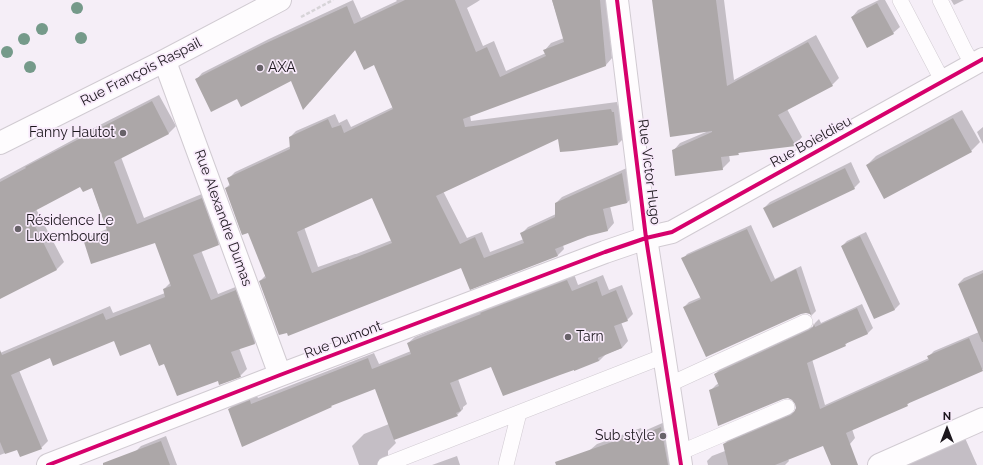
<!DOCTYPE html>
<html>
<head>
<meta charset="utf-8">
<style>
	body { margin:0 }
	#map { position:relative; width:983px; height:465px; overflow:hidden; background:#f5eef7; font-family:Raleway,sans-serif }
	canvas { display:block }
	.north { position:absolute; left:927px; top:409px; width:40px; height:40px; -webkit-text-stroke:3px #f8eafb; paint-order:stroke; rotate:0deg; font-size:11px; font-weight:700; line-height:16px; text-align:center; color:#1c171d }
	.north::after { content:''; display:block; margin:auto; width:14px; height:18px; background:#1c171d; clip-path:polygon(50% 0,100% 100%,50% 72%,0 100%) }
</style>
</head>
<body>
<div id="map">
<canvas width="983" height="465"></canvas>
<div class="north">N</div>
</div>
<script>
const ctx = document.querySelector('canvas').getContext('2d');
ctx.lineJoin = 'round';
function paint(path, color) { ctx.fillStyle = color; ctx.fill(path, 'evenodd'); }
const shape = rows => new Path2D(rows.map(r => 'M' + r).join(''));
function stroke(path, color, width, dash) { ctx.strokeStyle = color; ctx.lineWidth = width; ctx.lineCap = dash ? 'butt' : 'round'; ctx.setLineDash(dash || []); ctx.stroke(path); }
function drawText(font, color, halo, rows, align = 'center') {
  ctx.font = font + ' Raleway,sans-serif'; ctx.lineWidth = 3.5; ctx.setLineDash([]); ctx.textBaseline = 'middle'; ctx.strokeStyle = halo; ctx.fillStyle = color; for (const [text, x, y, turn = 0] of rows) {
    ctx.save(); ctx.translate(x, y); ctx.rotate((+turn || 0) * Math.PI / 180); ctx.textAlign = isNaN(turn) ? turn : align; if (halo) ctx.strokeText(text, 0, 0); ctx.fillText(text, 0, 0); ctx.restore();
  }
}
const shadow = shape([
	[353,0,361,18,397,1,396,0,480,0,477,2,467,8,483,46,494,41,506,71,546,53,545,50,551,43,564,38,552,0,607,0,612,58,606,65,470,115,471,121,617,102,618,106,621,106,625,137,618,144,573,150,559,137,443,191,467,238,482,232,490,252,524,239,521,234,528,227,556,214,556,203,562,197,629,167,633,196,627,203,610,206,614,223,608,230,588,235,563,245,564,249,558,255,461,267,260,281,266,275,249,231,226,188,230,184,228,179,235,172,291,146,290,137,296,131,335,114,339,123,347,119,351,127,393,107,375,64,356,49,310,102,291,79,237,97,196,80,202,73,269,39],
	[372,197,392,240,356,254,355,254,318,267,304,227],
	[653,0,724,0,734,80,816,35,839,78,832,85,787,109,802,137,795,145,740,152,738,154,729,155,730,161,722,169,673,151,680,143,706,132],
	[879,0,885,0,900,27,893,33,852,17,858,10],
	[951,0,964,0,954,5],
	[159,95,176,126,169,133,121,157,144,218,209,191,225,236,218,244,201,250,218,294,243,284,262,335,255,343,239,348,247,369,240,376,218,379,164,363,151,343,114,340,51,357,19,370,48,441,41,448,18,448,0,455,0,353,110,306,113,313,165,293,164,289,171,282,156,242,85,242,92,235,107,229,92,187,81,185,36,209,64,262,57,269,0,284,0,179,84,134,86,132],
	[962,110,980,142,971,151,867,165,876,156],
	[983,127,983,144,977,132],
	[851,162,860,182,854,188,764,208,770,202],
	[751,225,775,279,801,266,816,311,812,315,806,312,684,307,689,302,701,297,683,259,687,254],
	[866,232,900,304,895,309,875,318,842,246,847,241],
	[983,270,983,369,982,370,911,401,907,405,852,429,855,438,850,444,824,445,788,459,789,461,785,465,708,465,707,461,712,456,725,451,724,444,729,439,796,411,796,403,793,399,788,397,711,390,716,385,719,383,715,374,720,369,814,326,815,323,819,319,821,323,862,304,873,328,868,333,850,340,845,345,812,359,825,405,929,358,929,356,934,351,979,332,959,283,964,278],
	[574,274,578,285,603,275,609,290,622,285,633,314,627,320,621,322,628,341,622,348,606,354,599,361,492,365,458,379,467,404,463,407,463,409,457,415,394,439,396,443,388,451,388,456,405,465,359,465,352,446,364,434,389,424,376,388,229,409,235,402,256,394,258,398,374,353,379,364,411,351,408,343,415,337,485,309,487,307],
	[667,421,676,465,595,465,590,450,597,444,641,428,642,432],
	[166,436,177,465,110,465,136,451,141,446],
	[965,438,977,465,906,465],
	[457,456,460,465,432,465]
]);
const building = shape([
	[405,0,455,0,476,52,487,47,500,77,546,56,543,50,564,42,552,0,600,0,606,66,463,119,465,127,611,109,612,112,614,112,618,145,573,151,560,152,558,139,436,196,460,244,475,237,484,258,524,243,520,233,555,217,555,203,622,173,627,203,603,209,608,231,588,236,555,249,558,256,470,290,461,268,288,336,287,333,279,335,259,281,266,278,248,233,242,235,225,188,230,186,227,178,290,149,289,137,328,119,332,128,341,125,344,133,393,109,374,65,364,70,355,50,303,110,291,81,241,107,237,99,211,112,195,79,262,45,347,6,354,24],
	[372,198,392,243,349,260,349,259,312,273,297,232],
	[652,0,716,0,727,86,808,42,833,86,778,115,796,146,738,153,739,155,721,157,723,170,675,176,672,150,712,132,712,131,670,137],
	[877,3,894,34,867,48,851,17],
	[152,101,169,134,114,162,137,224,202,198,219,245,193,255,211,300,236,290,255,344,231,352,241,377,219,385,218,381,177,396,164,364,159,366,150,344,120,356,114,341,53,366,50,358,11,375,42,449,20,457,17,450,5,454,0,442,0,350,2,355,103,313,106,320,165,297,163,289,171,286,155,243,91,264,84,242,108,233,92,188,83,192,80,187,29,214,57,270,0,299,0,182,26,168,25,167],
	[953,118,972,152,884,199,866,165],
	[845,168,855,189,773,228,763,208],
	[747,229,771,282,796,269,812,317,810,314,806,313,801,314,706,357,683,307,701,299,681,258],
	[860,236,895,310,874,319,841,246],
	[983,273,983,342,982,342,958,284],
	[567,280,572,291,597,281,602,296,616,290,628,321,614,326,622,348,598,358,599,361,574,371,574,370,560,375,503,396,491,367,450,383,461,411,456,413,458,416,394,440,375,389,331,406,332,407,242,447,228,409,250,400,251,404,368,358,372,369,411,354,407,343,481,314,480,313],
	[857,308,868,334,845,344,846,346,807,363,820,409,929,360,927,356,969,338,983,371,907,404,908,406,846,433,858,465,831,465,823,446,775,465,728,465,723,444,791,415,794,412,796,408,795,404,792,400,788,398,783,399,718,426,709,390,719,386,714,374,809,330,813,327,814,323,815,327],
	[661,427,668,465,556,465,555,462,635,434,636,437],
	[161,441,170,465,103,465,103,463]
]);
const path = shape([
	[301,17,333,0]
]);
const lane = shape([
	[900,0,943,82],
	[940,0,965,51,973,65],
	[668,385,805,322],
	[679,453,787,407],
	[385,465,664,356],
	[506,465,519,413]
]);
const street = shape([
	[617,0,646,238,681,465],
	[166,60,168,70,280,375],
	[0,143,166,60,280,0],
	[48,465,280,375,605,252,646,238,672,232,983,59],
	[879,465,983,419]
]);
const cycleway = shape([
	[617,0,646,238,681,465],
	[48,465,280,375,605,252,646,238,672,232,983,59]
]);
const trees = [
	[77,8],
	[42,29],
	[81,38],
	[24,39],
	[7,52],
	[30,67]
];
const markers = [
	[260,68,4,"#686269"],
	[123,133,4,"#686269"],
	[18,229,4,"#686269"],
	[568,337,4,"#686269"],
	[663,436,4,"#686269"]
];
const poiNames = [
	["AXA",268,68],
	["Fanny Hautot",115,133,"right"],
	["Résidence Le",26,221],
	["Luxembourg",26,237],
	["Tarn",576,337],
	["Sub style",655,436,"right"]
];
const streetNames = [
	["Rue François Raspail",141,72,-27],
	["Rue Boieldieu",811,142,-29],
	["Rue Victor Hugo",649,172,83],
	["Rue Alexandre Dumas",223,218,70],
	["Rue Dumont",343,340,-21]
];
paint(shadow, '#0003');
paint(building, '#aca7a8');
stroke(lane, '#d1cbd2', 16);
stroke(street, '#d1cbd2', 24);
stroke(path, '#d7d4d8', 2.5, [4, 2]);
stroke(lane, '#fefcfe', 15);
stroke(street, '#fefcfe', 22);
stroke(cycleway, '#d6006c', 4);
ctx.fillStyle = '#759a8a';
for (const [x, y] of trees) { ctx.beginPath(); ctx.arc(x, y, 6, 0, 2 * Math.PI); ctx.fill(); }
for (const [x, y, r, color] of markers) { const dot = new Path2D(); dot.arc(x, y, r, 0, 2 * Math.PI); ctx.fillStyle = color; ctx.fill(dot); stroke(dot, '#f8eafb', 1.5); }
drawText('14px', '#1c171d', '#f8eafb', poiNames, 'left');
drawText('14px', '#1c171d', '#f8eafb', streetNames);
</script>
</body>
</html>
